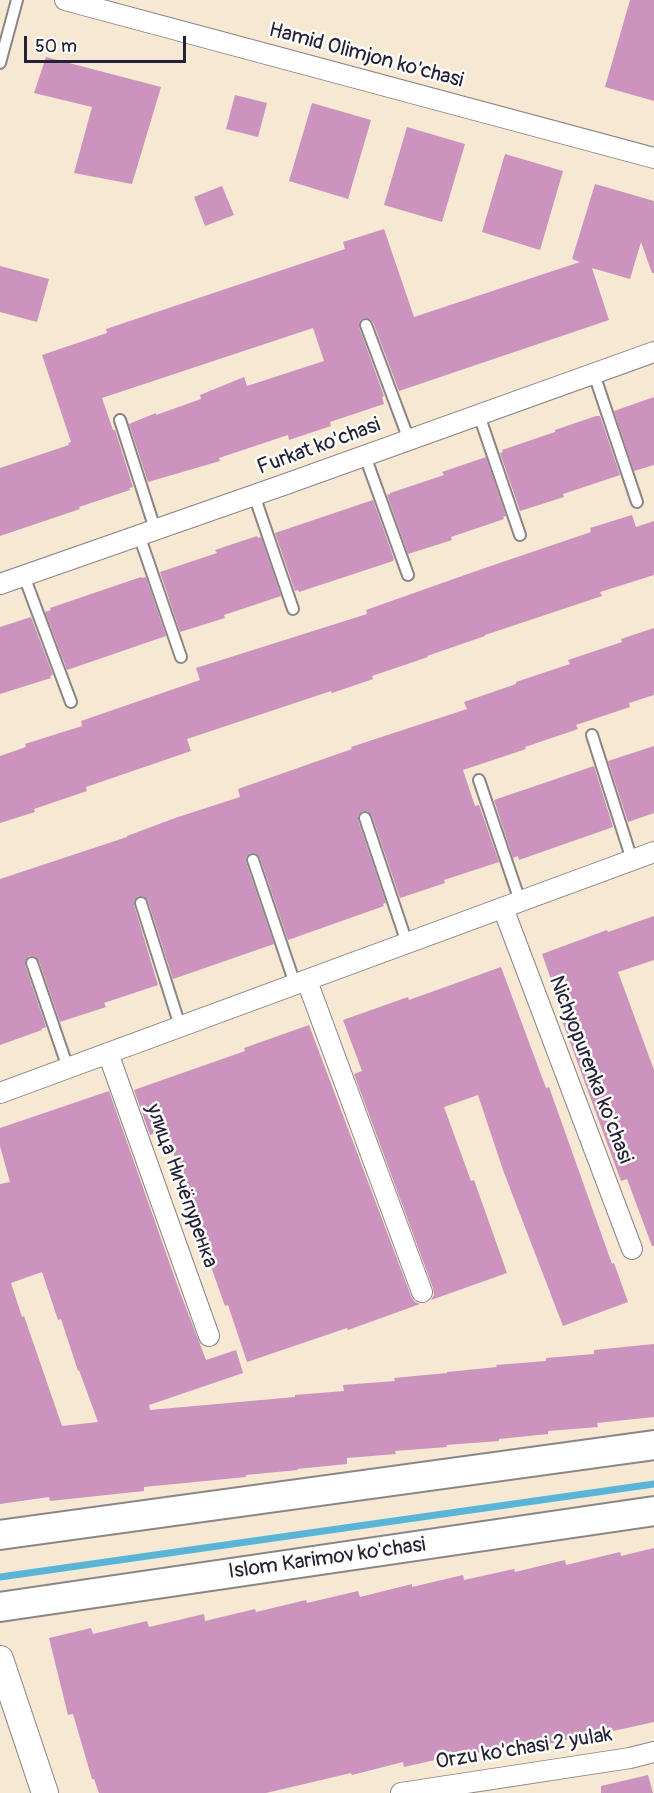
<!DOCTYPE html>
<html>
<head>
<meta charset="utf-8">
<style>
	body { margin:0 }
	#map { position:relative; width:654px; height:1793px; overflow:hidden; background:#f6e8d2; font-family:Pangolin,sans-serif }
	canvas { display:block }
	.scale { position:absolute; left:24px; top:36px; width:162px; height:27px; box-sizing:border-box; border:3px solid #22223b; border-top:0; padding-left:8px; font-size:18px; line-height:21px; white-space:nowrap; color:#22223b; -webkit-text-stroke:4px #fdfcf7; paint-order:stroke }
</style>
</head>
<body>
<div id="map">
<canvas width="654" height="1793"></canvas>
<div class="scale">50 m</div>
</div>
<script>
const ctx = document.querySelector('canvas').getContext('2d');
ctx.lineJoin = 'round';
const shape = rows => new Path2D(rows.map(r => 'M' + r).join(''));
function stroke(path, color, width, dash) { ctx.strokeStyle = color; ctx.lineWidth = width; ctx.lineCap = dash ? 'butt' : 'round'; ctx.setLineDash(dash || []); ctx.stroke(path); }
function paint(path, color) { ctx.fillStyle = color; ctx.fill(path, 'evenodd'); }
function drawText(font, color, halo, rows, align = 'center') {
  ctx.font = font + ' Pangolin,sans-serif'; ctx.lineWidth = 5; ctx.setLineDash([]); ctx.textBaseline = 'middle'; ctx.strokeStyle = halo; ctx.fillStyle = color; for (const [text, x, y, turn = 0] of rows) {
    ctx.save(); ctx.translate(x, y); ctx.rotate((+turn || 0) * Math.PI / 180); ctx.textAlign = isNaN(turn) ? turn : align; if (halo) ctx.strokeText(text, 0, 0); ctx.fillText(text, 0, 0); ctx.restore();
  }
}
const stream = shape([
	[0,1577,654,1484]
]);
const building = shape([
	[630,0,654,0,654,101,605,87],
	[46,57,161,87,132,184,74,173,92,107,34,93],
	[235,95,267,103,258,137,226,129],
	[312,103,371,120,348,199,289,181],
	[407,127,465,144,442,222,384,205],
	[505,154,563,171,540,250,482,232],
	[595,184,654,201,654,273,652,273,641,242,630,279,592,268,609,320,399,391,373,322,370,319,364,318,360,321,359,327,384,396,382,397,384,404,330,422,331,426,289,440,288,435,219,458,220,461,148,482,129,424,156,413,156,415,201,399,200,395,244,377,247,386,324,361,313,328,102,398,113,430,115,430,133,487,129,488,130,490,79,507,80,509,0,536,0,468,69,445,68,443,71,442,42,355,107,333,106,329,345,249,343,242,384,229,414,317,580,262,572,259],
	[222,186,234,215,205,226,194,197],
	[0,266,49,279,37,322,0,312],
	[654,397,654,465,634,471,614,411],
	[596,416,600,416,620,475,563,494,564,497,520,511,500,453,503,452,502,450,555,432,555,430],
	[486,457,506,516,503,517,504,519,451,537,452,540,408,554,387,495,390,494,390,493,444,475,442,472],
	[373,500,394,559,393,561,299,592,298,590,295,591,275,533],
	[632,515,636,527,654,521,654,575,600,592,602,596,485,635,485,636,427,656,428,657,372,676,373,679,332,693,331,691,187,739,191,751,86,787,87,791,34,809,35,812,0,823,0,756,26,747,25,744,82,726,81,721,200,680,196,668,367,614,366,610,479,570,591,532,590,528],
	[257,536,258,538,261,537,281,596,224,615,225,618,180,632,160,572,217,553,215,550],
	[141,577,142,578,146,577,166,636,67,670,45,612,51,610,50,608],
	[31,617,53,675,50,676,51,678,0,694,0,627],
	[654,628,654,695,629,703,630,707,576,725,578,729,525,747,526,749,463,770,475,806,479,805,499,862,444,880,445,883,400,898,372,816,367,811,362,811,358,816,358,820,386,903,383,904,384,906,288,940,260,858,255,853,250,853,246,858,246,862,274,944,173,979,148,901,143,896,138,896,134,901,134,905,158,985,104,1003,106,1007,60,1022,39,961,34,956,29,956,25,961,25,965,46,1027,41,1029,42,1030,0,1045,0,879,127,837,127,836,175,818,240,797,238,789,352,749,351,747,467,709,464,702,516,684,516,682,570,664,568,660,622,642,621,639],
	[654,746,654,813,628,822,608,761],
	[594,766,613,827,519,860,518,856,513,858,494,800],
	[654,916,654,960,618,972,654,1070,654,1246,652,1246,627,1179,621,1181,560,1015,563,1013,542,954,607,930,608,932],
	[501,967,546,1088,549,1087,612,1264,614,1263,628,1302,563,1326,503,1170,478,1095,444,1107,471,1181,474,1180,507,1273,431,1300,434,1295,433,1288,354,1074,362,1071,343,1020,408,997,409,1000],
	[309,1025,411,1296,415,1302,420,1304,348,1330,347,1328,247,1362,228,1305,225,1306,205,1250,166,1130,150,1135,134,1090,245,1051,244,1048],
	[109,1091,178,1287,206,1360,236,1350,243,1373,149,1405,150,1410,295,1397,295,1395,344,1391,343,1385,395,1381,394,1378,447,1373,447,1372,497,1367,496,1365,546,1361,546,1358,594,1354,594,1350,654,1344,654,1417,597,1423,598,1427,548,1431,548,1434,499,1439,499,1441,446,1445,447,1447,395,1451,396,1454,347,1458,347,1464,297,1469,298,1470,246,1475,246,1477,144,1487,144,1491,50,1501,49,1497,0,1504,0,1184,10,1182,0,1146,0,1128],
	[42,1272,58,1320,61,1319,78,1371,79,1370,98,1422,62,1426,24,1316,22,1317,11,1283],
	[654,1548,654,1722,586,1737,585,1735,541,1746,540,1742,495,1753,494,1749,449,1760,448,1757,404,1767,403,1762,352,1775,351,1773,266,1793,99,1793,94,1779,92,1779,73,1714,68,1715,49,1638,91,1628,93,1634,147,1621,149,1627,204,1614,205,1621,255,1609,256,1612,306,1600,307,1603,358,1591,360,1597,412,1584,412,1587,463,1575,464,1580,514,1569,515,1572,565,1560,566,1565,620,1552,621,1556],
	[648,1775,653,1793,601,1793,601,1786]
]);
const service = shape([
	[0,63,17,0],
	[366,325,409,440],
	[594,374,637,502],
	[479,415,520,535],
	[120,420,155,529],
	[365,456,408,575],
	[254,495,293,609],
	[139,535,181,657],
	[24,576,71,702],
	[592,735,632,860],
	[479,780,520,901],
	[365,818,407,943],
	[253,860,295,984],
	[141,903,180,1026],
	[32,963,68,1068]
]);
const minor = shape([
	[65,0,654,158],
	[0,584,286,484,654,352],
	[503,908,632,1249],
	[307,981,422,1292],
	[108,1053,209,1336],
	[0,1093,654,852],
	[401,1793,630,1758,654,1752]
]);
const tertiary = shape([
	[0,1659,45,1793]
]);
const secondary = shape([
	[0,1535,654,1445],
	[0,1607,654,1511]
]);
const streetNames = [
	["Hamid Olimjon ko'chasi",366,56,15],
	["Furkat ko'chasi",319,447,-20],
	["Nichyopurenka ko'chasi",590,1070,69],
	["улица Ничёпуренка",181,1186,70],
	["Islom Karimov ko'chasi",327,1559,-8],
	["Orzu ko'chasi 2 yulak",524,1749,-9]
];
stroke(stream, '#59b5d7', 7);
paint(building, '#cb93bd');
stroke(service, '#8c8586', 14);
stroke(minor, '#8c8586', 22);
stroke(tertiary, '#8c8586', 28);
stroke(secondary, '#8c8586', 32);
stroke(service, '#fff', 10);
stroke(minor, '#fff', 20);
stroke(tertiary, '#fff', 26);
stroke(secondary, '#fff', 28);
drawText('21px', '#22223b', '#fdfcf7', streetNames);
</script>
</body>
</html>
